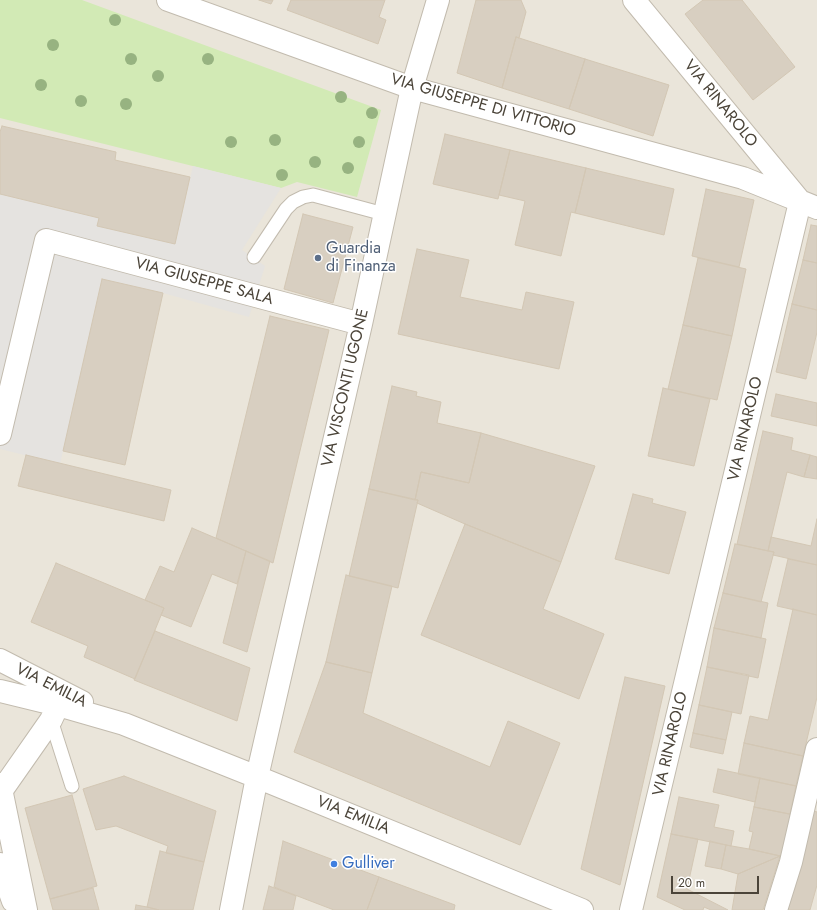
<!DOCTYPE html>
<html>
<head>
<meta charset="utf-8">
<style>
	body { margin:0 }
	#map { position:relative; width:817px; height:910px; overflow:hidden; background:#f6f3ec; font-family:Jost,sans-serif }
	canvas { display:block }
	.scale { position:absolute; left:671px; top:876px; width:88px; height:18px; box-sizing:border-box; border:2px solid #4b4439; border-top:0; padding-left:5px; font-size:12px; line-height:14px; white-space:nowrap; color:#4b4439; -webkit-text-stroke:3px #fff; paint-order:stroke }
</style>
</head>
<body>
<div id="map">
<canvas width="817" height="910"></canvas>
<div class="scale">20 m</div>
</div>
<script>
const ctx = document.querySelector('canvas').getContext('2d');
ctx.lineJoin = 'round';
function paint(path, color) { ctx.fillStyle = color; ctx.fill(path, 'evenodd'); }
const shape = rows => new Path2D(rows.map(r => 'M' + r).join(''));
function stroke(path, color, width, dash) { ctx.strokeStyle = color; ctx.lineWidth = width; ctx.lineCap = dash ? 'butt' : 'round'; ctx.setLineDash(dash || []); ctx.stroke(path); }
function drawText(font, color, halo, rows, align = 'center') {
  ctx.font = font + ' Jost,sans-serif'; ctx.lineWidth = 3; ctx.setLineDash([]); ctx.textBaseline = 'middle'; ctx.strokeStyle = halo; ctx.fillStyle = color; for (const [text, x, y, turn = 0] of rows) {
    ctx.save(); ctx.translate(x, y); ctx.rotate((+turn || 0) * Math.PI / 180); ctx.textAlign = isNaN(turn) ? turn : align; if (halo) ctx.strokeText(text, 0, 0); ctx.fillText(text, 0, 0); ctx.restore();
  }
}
const residential = shape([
	[0,0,817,0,817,910,0,910]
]);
const green = shape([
	[0,0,82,0,381,110,357,197,297,182,281,188,0,118]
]);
const parking = shape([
	[193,166,281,188,242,250,265,266,249,317,163,293,102,279,60,464,0,449,0,194,99,218,97,225,175,244]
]);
const building = shape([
	[259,0,273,0,271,4,259,0],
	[291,0,385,0,379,17,386,20,378,44,287,10,291,0],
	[476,0,521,0,526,12,519,38,516,37,502,88,457,73,476,0],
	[703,0,742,0,795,67,753,100,685,14,703,0],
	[516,37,585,59,569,109,502,88,516,37],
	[585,59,669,85,653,136,569,109,585,59],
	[2,126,116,152,115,160,190,177,175,244,97,226,99,218,0,194,0,132,2,126],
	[445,134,510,150,498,199,433,184,445,134],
	[510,150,586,168,575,213,571,212,561,256,515,245,525,201,499,195,510,150],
	[586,168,674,189,664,235,575,213,586,168],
	[706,189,754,200,739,267,692,256,706,189],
	[303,214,353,227,333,303,284,289,303,214],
	[811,225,817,226,817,263,803,260,811,225],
	[417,249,469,260,460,297,522,310,526,292,574,302,559,369,398,334,417,249],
	[698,258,746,269,732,336,683,325,698,258],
	[803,260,817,263,817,310,792,304,803,260],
	[102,279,163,293,125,465,63,451,102,279],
	[792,304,817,310,817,332,806,379,776,372,792,304],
	[270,316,329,330,273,563,216,538,270,316],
	[683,325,732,336,717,400,668,389,683,325],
	[392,386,417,392,416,396,441,402,437,423,481,433,469,483,421,472,415,500,369,489,392,386],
	[663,388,710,399,694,466,648,456,663,388],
	[776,394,817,403,817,426,771,416,776,394],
	[763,431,793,438,791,450,810,455,804,477,787,472,768,551,737,544,763,431],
	[481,433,595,466,561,562,465,524,417,503,418,500,415,500,421,472,469,483,481,433],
	[26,455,171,490,164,521,18,486,26,455],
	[810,455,817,457,817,479,804,477,810,455],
	[369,489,418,500,398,588,349,576,369,489],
	[633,494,653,499,652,503,686,512,669,574,615,559,633,494],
	[817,519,817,565,773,555,774,552,768,551,771,537,811,546,817,519],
	[465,524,561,562,543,609,604,634,579,699,421,635,465,524],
	[192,528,246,551,237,584,212,574,191,627,161,615,164,608,145,600,160,566,174,572,192,528],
	[735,544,774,552,761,602,723,593,735,544],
	[246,551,270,561,247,652,223,643,246,551],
	[788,559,817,565,817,615,777,606,788,559],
	[56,563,164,608,135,679,84,657,88,646,31,622,56,563],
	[346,575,392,586,372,673,326,662,346,575],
	[723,593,768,603,761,638,714,628,723,593],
	[793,609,817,615,817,697,803,756,744,743,750,716,768,720,793,609],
	[714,628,766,639,758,678,707,667,714,628],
	[155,631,250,668,237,721,134,680,155,631],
	[326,662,372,673,363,713,490,767,508,721,560,743,520,845,294,752,326,662],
	[707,667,749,675,741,714,699,705,707,667],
	[625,677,665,686,620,885,581,869,625,677],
	[699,705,732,712,726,740,693,733,699,705],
	[693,733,726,740,723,754,690,747,693,733],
	[744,743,803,756,796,786,738,774,744,743],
	[718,769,760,778,755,802,713,792,718,769],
	[124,776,216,811,204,862,166,853,168,846,116,826,96,830,83,789,124,776],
	[760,778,796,786,790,814,754,807,760,778],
	[72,795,97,886,50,899,25,808,72,795],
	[679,797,719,805,714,827,734,831,731,846,671,834,679,797],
	[754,807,794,815,785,857,749,849,753,832,749,831,754,807],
	[809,809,817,812,817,885,810,910,786,910,809,809],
	[671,834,698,839,687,889,728,910,711,910,704,907,703,910,685,910,657,897,671,834],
	[283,841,379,877,367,910,334,910,274,887,283,841],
	[710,841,726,845,721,869,705,866,710,841],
	[726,845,749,849,780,856,738,874,721,869,726,845],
	[160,851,204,862,193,910,159,910,147,907,160,851],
	[780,856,763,910,732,910,738,874,780,856],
	[379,877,455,905,454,910,367,910,379,877],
	[269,886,296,896,293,910,263,910,269,886],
	[93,888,99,910,53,910,50,899,93,888],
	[136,905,147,907,159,910,135,910,136,905]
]);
const service = shape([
	[254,257,286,209,293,202,303,197,313,195,384,214],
	[51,720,72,786]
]);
const minor = shape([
	[168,0,412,88,743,178,817,208],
	[634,0,799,200],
	[0,434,46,240,361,324],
	[0,660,82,702],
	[0,691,58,705,124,724,257,777,582,910],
	[2,790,51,720,58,705],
	[231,910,257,777,361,324,402,134,412,88,438,0],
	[631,910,800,202],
	[776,910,791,862,817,749]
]);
const tertiary = shape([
	[0,784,26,910],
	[0,864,13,901]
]);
const trees = [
	[115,20],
	[53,45],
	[131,59],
	[208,59],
	[158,76],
	[41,85],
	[341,97],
	[81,101],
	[126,104],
	[372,113],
	[275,140],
	[231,142],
	[359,142],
	[315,162],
	[348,168],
	[282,175]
];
const markers = [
	[318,258,4,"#5c6f8a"],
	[334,864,4,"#3f7fe0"]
];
const streetNames = [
	["VIA RINAROLO",720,104,51],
	["VIA GIUSEPPE DI VITTORIO",483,106,16],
	["VIA GIUSEPPE SALA",204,282,15],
	["VIA VISCONTI UGONE",346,388,-77],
	["VIA RINAROLO",746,429,-77],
	["VIA EMILIA",51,686,27],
	["VIA RINAROLO",671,744,-77],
	["VIA EMILIA",353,816,22]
];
const serviceNames = [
	["Guardia",326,249],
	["di Finanza",326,267]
];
const shopNames = [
	["Gulliver",342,864]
];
paint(residential, '#eae5da');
paint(green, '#d2eab5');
paint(parking, '#e5e3e0');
paint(building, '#d8cfc1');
stroke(building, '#d3c7b4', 1);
stroke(service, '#c2bbae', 15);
stroke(minor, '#c2bbae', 24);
stroke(tertiary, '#c2bbae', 24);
stroke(service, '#fff', 13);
stroke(minor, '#fff', 22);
stroke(tertiary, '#fff', 22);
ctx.fillStyle = '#97b381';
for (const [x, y] of trees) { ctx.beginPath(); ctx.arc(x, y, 6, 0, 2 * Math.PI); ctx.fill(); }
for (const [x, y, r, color] of markers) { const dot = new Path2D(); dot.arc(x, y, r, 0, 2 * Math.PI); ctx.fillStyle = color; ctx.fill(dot); stroke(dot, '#fff', 1.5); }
drawText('16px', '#4b4439', '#fff', streetNames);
drawText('16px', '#4e5e75', '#fff', serviceNames, 'left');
drawText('16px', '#366cbe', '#fff', shopNames, 'left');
</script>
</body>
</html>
